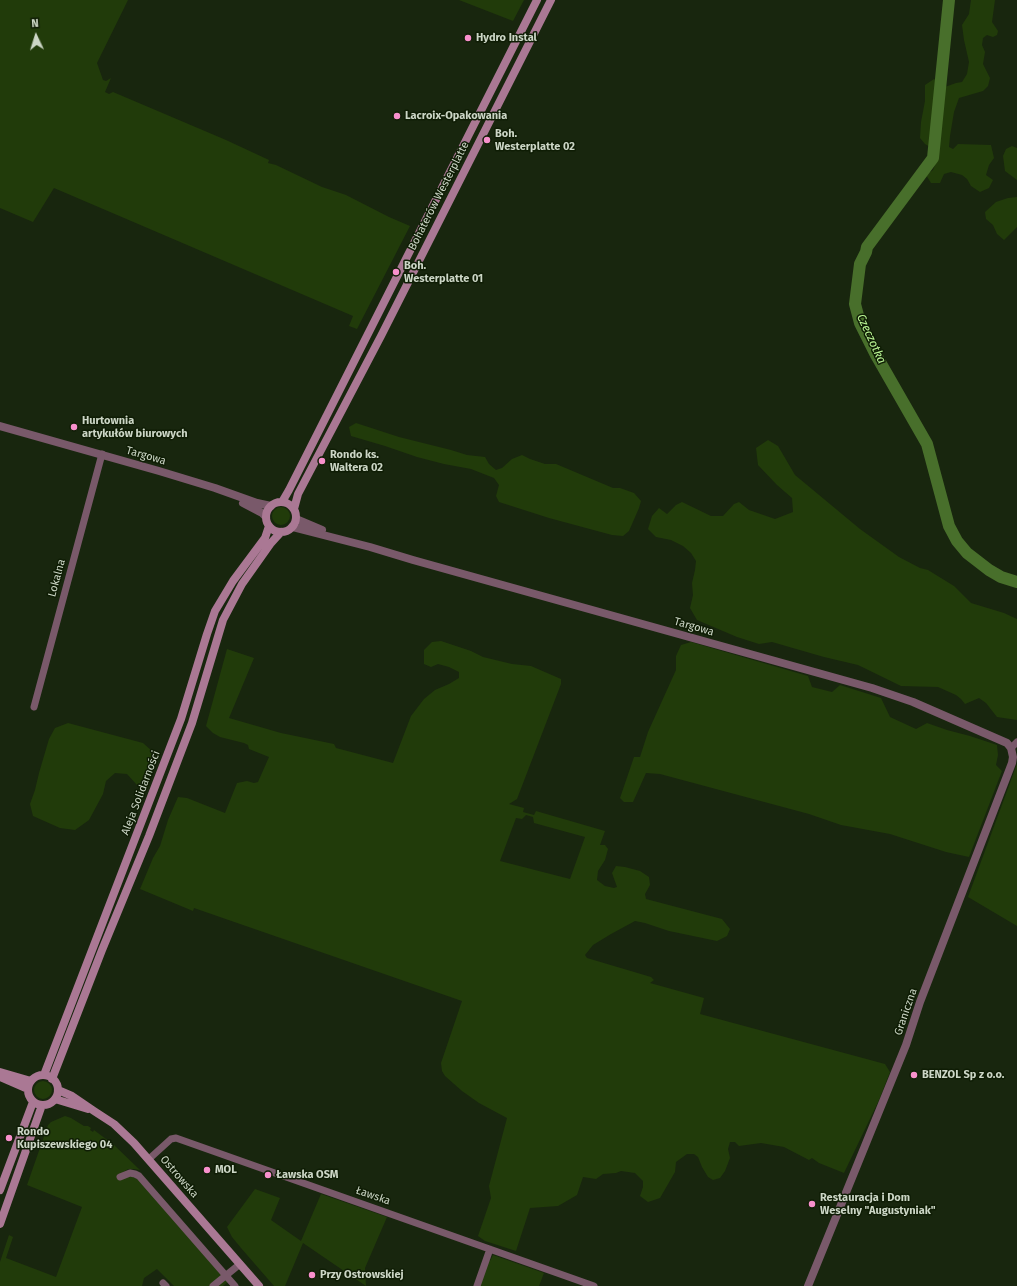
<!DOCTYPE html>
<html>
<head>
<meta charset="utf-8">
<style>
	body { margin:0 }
	#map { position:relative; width:1017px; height:1286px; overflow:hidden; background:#18260e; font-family:"Fira Sans",sans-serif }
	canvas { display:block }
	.north { position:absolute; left:16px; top:16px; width:40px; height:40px; -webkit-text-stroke:3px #0f1d05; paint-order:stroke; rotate:356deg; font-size:11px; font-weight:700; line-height:16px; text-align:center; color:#ccd6c6 }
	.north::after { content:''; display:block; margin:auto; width:14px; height:18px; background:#ccd6c6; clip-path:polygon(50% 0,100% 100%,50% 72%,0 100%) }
</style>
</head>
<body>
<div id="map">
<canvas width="1017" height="1286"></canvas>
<div class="north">N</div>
</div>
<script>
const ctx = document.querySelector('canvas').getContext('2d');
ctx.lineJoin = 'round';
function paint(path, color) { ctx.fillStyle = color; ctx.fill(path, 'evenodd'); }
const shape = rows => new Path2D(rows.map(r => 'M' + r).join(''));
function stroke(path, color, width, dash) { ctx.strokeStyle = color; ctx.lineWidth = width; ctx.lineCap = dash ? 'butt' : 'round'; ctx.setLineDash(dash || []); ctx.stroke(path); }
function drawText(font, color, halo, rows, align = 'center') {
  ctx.font = font + ' "Fira Sans",sans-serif'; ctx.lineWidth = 3; ctx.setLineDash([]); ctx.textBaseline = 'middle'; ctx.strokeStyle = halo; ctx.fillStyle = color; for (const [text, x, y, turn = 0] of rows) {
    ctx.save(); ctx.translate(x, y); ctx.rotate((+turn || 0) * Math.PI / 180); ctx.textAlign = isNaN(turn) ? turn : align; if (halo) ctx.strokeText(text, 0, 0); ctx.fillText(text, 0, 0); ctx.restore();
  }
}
const green = shape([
	[0,0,128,0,97,63,103,80,106,81,111,78,105,92,109,94,113,92,226,140,269,160,268,163,276,165,322,187,346,195,389,217,410,226,357,329,349,326,353,316,54,188,33,222,0,208],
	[459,0,524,0,513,21],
	[971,0,995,0,992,22,998,31,997,35,993,37,987,35,983,38,982,45,985,52,983,64,990,78,988,86,983,91,959,98,954,112,950,136,949,147,953,149,958,144,991,145,994,158,989,165,986,175,993,180,989,188,980,192,971,186,967,179,962,175,951,172,944,174,940,183,931,183,926,175,933,170,937,160,937,151,925,144,920,138,921,122,925,101,925,85,934,79,945,87,956,83,962,82,967,74,969,62,964,40,962,25,969,14],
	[1012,146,1017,148,1017,180,1005,171,1003,156,1006,149],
	[1017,197,1017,227,1004,240,997,234,993,225,986,219,985,212,996,202,1008,198],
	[356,423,399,437,451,450,467,455,485,457,489,464,496,470,502,468,512,459,522,455,530,459,545,464,556,464,613,488,620,488,634,493,641,501,639,508,629,531,623,536,612,535,549,518,499,502,496,496,499,485,494,478,471,469,444,464,417,457,385,446,351,436,349,427],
	[768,440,778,446,795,475,860,529,899,557,920,568,928,570,954,586,971,603,1004,613,1017,619,1017,720,997,717,986,703,979,698,965,704,961,699,956,695,938,687,901,686,858,665,824,657,772,642,759,644,737,637,697,620,690,608,693,595,692,583,695,570,696,561,691,553,683,546,671,540,656,537,648,529,652,516,659,508,667,514,676,505,682,502,711,516,723,516,734,504,739,502,749,510,775,519,793,512,792,498,777,485,758,465,756,448],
	'272 516a9 9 0 1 1 18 0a9 9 0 1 1-18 0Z',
	[441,641,471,651,483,657,512,664,531,666,561,679,561,684,517,799,509,804,524,808,523,812,534,815,536,811,605,831,600,845,605,845,608,849,605,860,598,871,597,880,605,886,614,888,617,887,612,873,616,866,625,867,640,871,649,877,650,885,645,894,646,899,722,919,730,929,727,936,717,941,669,931,645,923,635,921,611,934,593,945,585,955,587,958,651,977,654,980,650,983,704,998,700,1014,885,1064,890,1072,879,1100,844,1173,819,1163,812,1158,809,1160,784,1147,761,1143,739,1146,735,1142,730,1142,728,1149,730,1158,725,1171,720,1178,713,1180,708,1177,702,1167,698,1157,694,1154,687,1154,676,1162,675,1172,660,1198,648,1202,640,1196,643,1187,643,1181,635,1173,621,1171,616,1173,603,1174,596,1179,583,1177,577,1195,558,1206,530,1208,516,1251,485,1241,478,1236,491,1198,489,1186,507,1118,479,1103,462,1091,445,1076,442,1071,441,1063,462,1001,194,908,193,911,140,889,153,858,160,846,168,820,178,797,187,798,225,813,237,783,247,781,254,783,258,782,269,757,249,749,248,745,244,743,220,737,213,733,206,726,227,649,254,658,229,718,281,733,334,744,336,748,393,763,411,716,424,699,435,690,449,684,459,678,459,672,449,667,438,664,431,667,424,664,424,650,432,642],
	[526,815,533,817,534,823,585,837,570,879,500,861,516,818,522,819],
	[691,642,808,676,812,687,832,692,840,685,881,698,890,717,916,729,927,723,947,730,970,736,997,745,998,755,996,765,1002,771,969,857,946,852,890,834,841,825,809,814,660,774,646,773,633,802,624,802,620,798,634,757,640,757,648,732,676,670,676,656,681,645],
	[68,723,143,743,152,751,150,764,141,784,137,785,127,774,115,773,106,781,103,794,89,820,75,830,60,828,33,816,30,804,35,790,39,773,49,739,55,728],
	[1017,764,1017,926,968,897],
	'34 1090a9 9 0 1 1 18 0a9 9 0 1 1-18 0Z',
	[65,1116,71,1118,84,1126,88,1126,91,1128,90,1130,93,1132,94,1130,114,1145,140,1170,134,1169,128,1169,119,1175,131,1176,139,1180,228,1282,223,1286,174,1286,157,1269,144,1278,142,1286,0,1286,0,1262,9,1235,13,1237,6,1258,56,1277,82,1207,27,1185,48,1125,51,1122],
	[255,1189,280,1198,271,1220,301,1241,321,1194,387,1217,365,1268,366,1286,303,1243,285,1286,274,1286,241,1248,232,1237,227,1227],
	[493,1255,544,1273,539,1286,477,1286,487,1259,490,1261]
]);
const river = shape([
	[949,0,933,158,867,247,866,252,860,264,855,304,860,323,876,355,927,444,949,526,957,541,967,553,989,570,1001,577,1017,582]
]);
const minor = shape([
	[34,707,102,454],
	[1011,748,1017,742],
	[149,1159,171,1139,176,1138,594,1286],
	[120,1177,130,1173,135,1174,139,1176,235,1286],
	[163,1283,166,1286],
	[213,1286,240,1264],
	[477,1286,490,1249]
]);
const tertiary = shape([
	[0,426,159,471,215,488,257,503,271,506],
	[243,503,262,513,266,517],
	[296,519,322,530],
	[292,527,370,547,413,560,872,688,913,702,1007,743,1011,748,1013,757,1012,763,920,1002,906,1045,808,1286]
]);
const secondary = shape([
	'266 517a15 15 0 1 1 30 0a15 15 0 1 1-30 0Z',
	[282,502,289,490,537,0],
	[294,509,298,494,381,336,551,0],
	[0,1072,31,1081],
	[44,1075,181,719,207,634,215,611,233,581,265,538,269,526],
	'28 1090a15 15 0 1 1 30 0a15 15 0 1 1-30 0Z',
	[0,1077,28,1089],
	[52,1079,102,950,149,836,192,723,223,620,242,584,271,543,281,532],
	[58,1090,72,1096,94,1111,114,1124,134,1143,259,1286],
	[55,1099,88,1109],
	[0,1190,33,1102],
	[0,1224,42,1105]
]);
const markers = [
	[468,38,4,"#f890cc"],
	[397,116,4,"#f890cc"],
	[487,140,4,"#f890cc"],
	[396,272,4,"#f890cc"],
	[74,427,4,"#f890cc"],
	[322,461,4,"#f890cc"],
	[914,1075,4,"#f890cc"],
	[9,1138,4,"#f890cc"],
	[207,1170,4,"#f890cc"],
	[268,1175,4,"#f890cc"],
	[812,1204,4,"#f890cc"],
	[312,1275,4,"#f890cc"]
];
const poiNames = [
	["Hydro Instal",476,38],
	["Lacroix-Opakowania",405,116],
	["Boh.",495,134],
	["Westerplatte 02",495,147],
	["Boh.",404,266],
	["Westerplatte 01",404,279],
	["Hurtownia",82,421],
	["artykułów biurowych",82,434],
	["Rondo ks.",330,455],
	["Waltera 02",330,468],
	["BENZOL Sp z o.o.",922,1075],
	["Rondo",17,1132],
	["Kupiszewskiego 04",17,1145],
	["MOL",215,1170],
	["Ławska OSM",276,1175],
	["Restauracja i Dom",820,1198],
	["Weselny \"Augustyniak\"",820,1211],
	["Przy Ostrowskiej",320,1275]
];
const streetNames = [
	["Bohaterów Westerplatte",439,196,-63],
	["Targowa",146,456,16],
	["Lokalna",57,578,-75],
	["Targowa",694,627,16],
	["Aleja Solidarności",141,793,-69],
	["Graniczna",906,1012,-71],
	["Ostrowska",179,1177,49],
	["Ławska",373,1196,19]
];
const waterNames = [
	["Czeczotka",871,339,65]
];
paint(green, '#213b0a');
stroke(river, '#486f2b', 12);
stroke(minor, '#79596a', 7);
stroke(tertiary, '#79596a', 8);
stroke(secondary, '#aa7894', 8);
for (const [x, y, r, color] of markers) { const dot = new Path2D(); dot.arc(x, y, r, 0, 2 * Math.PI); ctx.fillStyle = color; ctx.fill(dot); stroke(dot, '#0f1d05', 1.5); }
drawText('bold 11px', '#ccd6c6', '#0f1d05', poiNames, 'left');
drawText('11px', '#ccd6c6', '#0f1d05', streetNames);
drawText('italic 12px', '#b9f393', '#0f1d05', waterNames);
</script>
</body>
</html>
